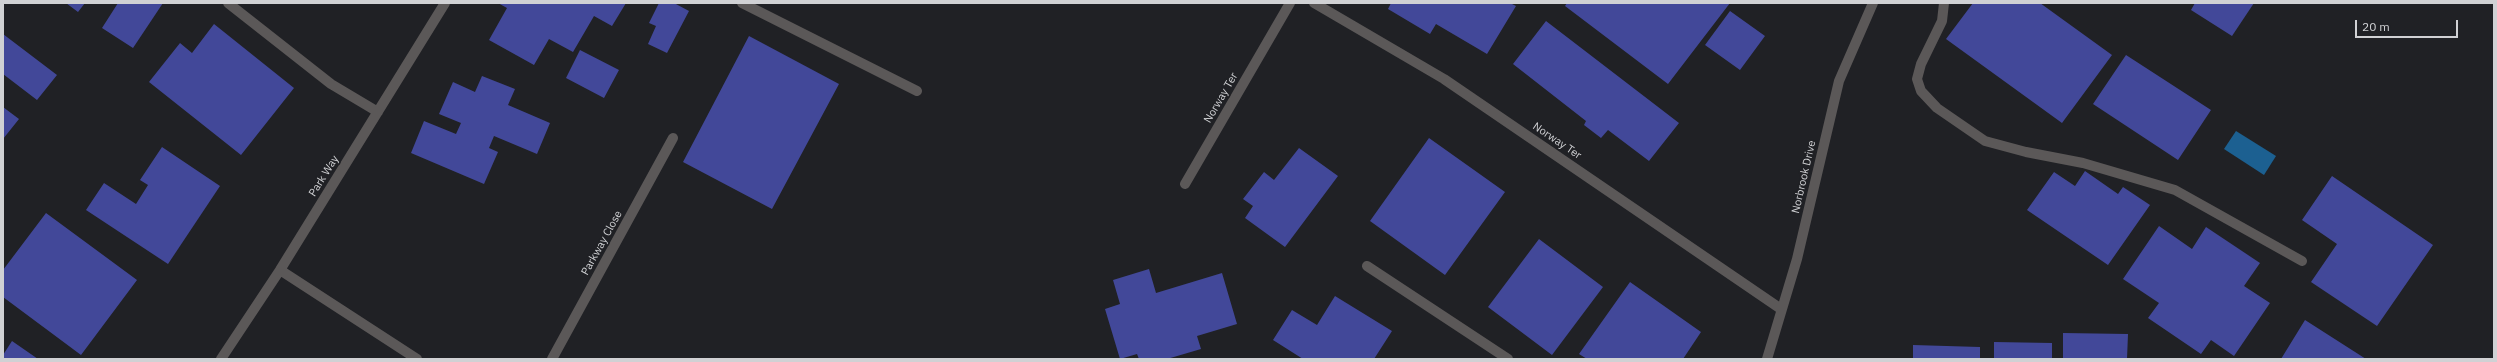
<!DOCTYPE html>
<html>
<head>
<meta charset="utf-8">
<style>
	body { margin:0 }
	#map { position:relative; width:2497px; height:362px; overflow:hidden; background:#202125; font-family:"IBM Plex Sans",sans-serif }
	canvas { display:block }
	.frame { position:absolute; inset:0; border:4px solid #d0d1d4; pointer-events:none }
	.scale { position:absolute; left:2355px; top:20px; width:103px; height:18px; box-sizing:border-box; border:2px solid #d0d1d4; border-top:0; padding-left:5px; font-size:12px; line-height:14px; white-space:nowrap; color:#d0d1d4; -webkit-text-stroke:3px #202125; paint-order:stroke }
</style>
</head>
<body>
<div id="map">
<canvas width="2497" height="362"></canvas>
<div class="frame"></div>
<div class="scale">20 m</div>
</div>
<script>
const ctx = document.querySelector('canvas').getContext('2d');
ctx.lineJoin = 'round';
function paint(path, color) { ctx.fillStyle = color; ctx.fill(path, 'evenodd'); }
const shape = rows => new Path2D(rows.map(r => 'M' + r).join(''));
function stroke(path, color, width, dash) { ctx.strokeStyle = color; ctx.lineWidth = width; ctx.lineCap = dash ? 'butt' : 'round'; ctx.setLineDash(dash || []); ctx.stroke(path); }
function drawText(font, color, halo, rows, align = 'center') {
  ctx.font = font + ' "IBM Plex Sans",sans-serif'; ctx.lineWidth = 3.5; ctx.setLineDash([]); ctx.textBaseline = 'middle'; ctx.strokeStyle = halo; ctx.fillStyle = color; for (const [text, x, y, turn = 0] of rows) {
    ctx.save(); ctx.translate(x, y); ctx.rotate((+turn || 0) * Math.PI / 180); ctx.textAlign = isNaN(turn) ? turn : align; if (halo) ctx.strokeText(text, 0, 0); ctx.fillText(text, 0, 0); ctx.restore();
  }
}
const water = shape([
	[2236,131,2276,156,2264,175,2224,149]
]);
const building = shape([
	[66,3,85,3,78,12],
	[118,3,163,3,133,48,102,28],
	[498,3,626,3,612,26,594,16,573,52,549,39,534,65,489,40,507,8],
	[659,3,674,3,689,11,667,53,648,44,656,26,649,23],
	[1391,3,1510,3,1516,6,1487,54,1436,24,1430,34,1388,9],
	[1567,3,1730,3,1668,84,1565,6],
	[1973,3,2040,3,2112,55,2062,123,1946,39],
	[2195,3,2254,3,2232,36,2191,10],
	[1730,11,1765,36,1740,70,1705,45],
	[1546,21,1679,123,1649,161,1608,130,1601,138,1584,125,1586,121,1513,64],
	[214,24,294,88,241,155,149,82,180,43,192,53],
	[3,34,57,75,37,100,3,74],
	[749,36,839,84,772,209,683,162],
	[580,50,619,70,604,98,566,78],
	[2126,55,2211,110,2178,160,2093,104],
	[482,76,515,89,508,105,550,123,537,154,494,136,489,148,498,152,484,184,411,153,424,121,456,134,461,123,439,114,453,82,475,92],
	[3,107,19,119,3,139],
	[1429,138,1505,192,1445,275,1370,221],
	[162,147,220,186,168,264,86,210,104,183,136,204,148,185,140,180],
	[1299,148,1338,176,1285,247,1245,218,1253,206,1243,199,1264,172,1274,180],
	[2085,171,2118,194,2123,187,2150,205,2108,265,2027,210,2054,172,2075,186],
	[2332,176,2433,245,2377,326,2311,282,2337,244,2302,220],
	[46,213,137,280,81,355,3,297,3,270],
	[2159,226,2192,249,2206,227,2260,263,2244,286,2270,303,2234,356,2211,340,2201,354,2148,318,2159,303,2123,279],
	[1539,239,1603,287,1552,355,1488,307],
	[1149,269,1156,293,1222,273,1237,324,1197,336,1201,349,1167,359,1139,359,1137,354,1120,359,1105,309,1120,304,1113,280],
	[1630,282,1701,332,1683,359,1587,359,1579,354],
	[1335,296,1392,331,1374,359,1303,359,1273,340,1292,310,1317,325],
	[2305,320,2366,359,2281,359],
	[2063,333,2128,334,2127,359,2063,359],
	[12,341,38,359,3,359,3,355],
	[1994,342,2052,343,2052,359,1994,359],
	[1913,345,1980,347,1980,359,1913,359]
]);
const lane = shape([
	[742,3,917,91]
]);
const street = shape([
	[228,3,331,84,378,112],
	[1314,3,1444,79,1781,309],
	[1944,3,1942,21,1921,64,1917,79,1921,91,1937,108,1985,141,2026,152,2083,163,2175,190,2302,261],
	[1185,184,1290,3],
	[1367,266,1508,359],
	[280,270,417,359],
	[221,359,280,270,445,3],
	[552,359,673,138],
	[1767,359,1797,259,1839,81,1873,3]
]);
const streetNames = [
	["Norway Ter",1221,98,-60],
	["Norway Ter",1557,141,34],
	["Park Way",324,176,-58],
	["Norbrook Drive",1804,177,-77],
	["Parkway Close",602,243,-61]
];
paint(water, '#1c6091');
paint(building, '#424899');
stroke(lane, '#5b5858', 10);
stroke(street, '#5b5858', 10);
drawText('11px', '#d0d1d4', '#202125', streetNames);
</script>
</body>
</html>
